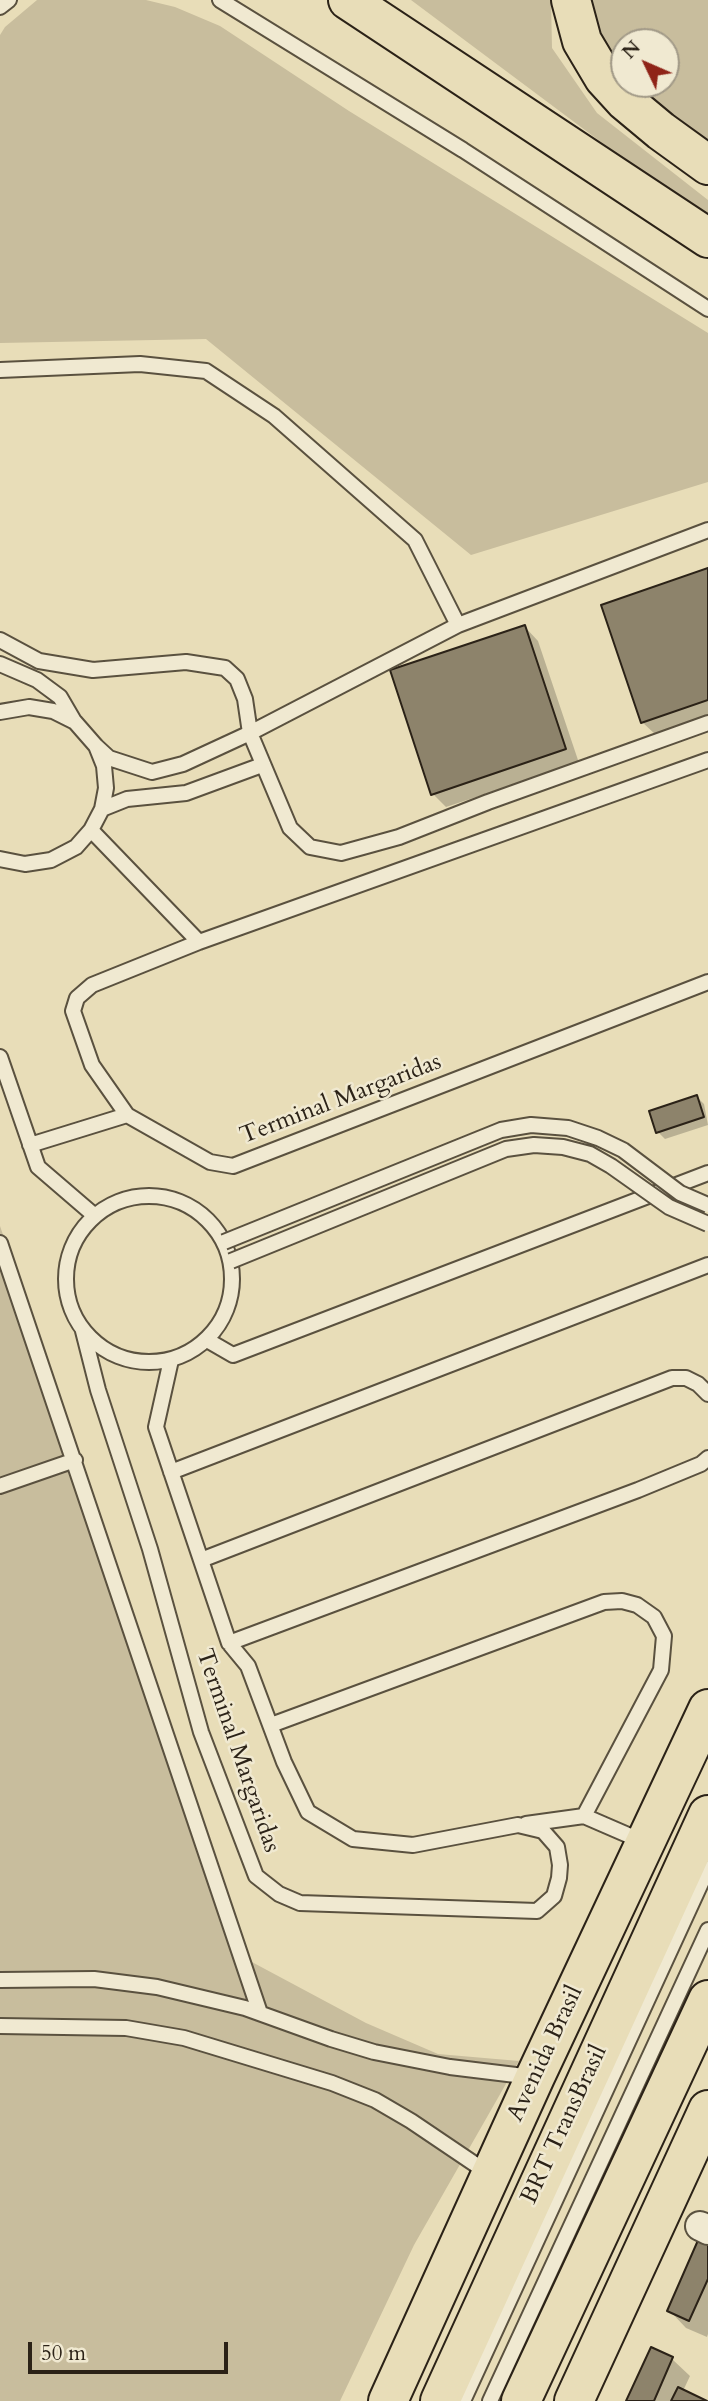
<!DOCTYPE html>
<html>
<head>
<meta charset="utf-8">
<style>
	body { margin:0 }
	#map { position:relative; width:708px; height:2401px; overflow:hidden; background:#e8ddb8; font-family:Cardo,serif }
	canvas { display:block }
	.north { position:absolute; left:610px; top:28px; width:70px; height:70px; box-sizing:border-box; background:#f0e9d1; border:2px solid #a19987; border-radius:50%; rotate:314deg; font-size:19px; font-weight:700; line-height:28px; text-align:center; color:#2b2217 }
	.north::after { content:''; display:block; margin:auto; width:24px; height:32px; background:#8f2418; clip-path:polygon(50% 0,100% 100%,50% 72%,0 100%) }
	.scale { position:absolute; left:28px; top:2342px; width:200px; height:32px; box-sizing:border-box; border:4px solid #2b2217; border-top:0; padding-left:9px; font-size:21px; line-height:24px; white-space:nowrap; color:#2b2217; -webkit-text-stroke:5px #f0e9d1; paint-order:stroke }
</style>
</head>
<body>
<div id="map">
<canvas width="708" height="2401"></canvas>
<div class="north">N</div>
<div class="scale">50 m</div>
</div>
<script>
const ctx = document.querySelector('canvas').getContext('2d');
ctx.lineJoin = 'round';
function paint(path, color) { ctx.fillStyle = color; ctx.fill(path, 'evenodd'); }
const shape = rows => new Path2D(rows.map(r => 'M' + r).join(''));
function stroke(path, color, width, dash) { ctx.strokeStyle = color; ctx.lineWidth = width; ctx.lineCap = dash ? 'butt' : 'round'; ctx.setLineDash(dash || []); ctx.stroke(path); }
function drawText(font, color, halo, rows, align = 'center') {
  ctx.font = font + ' Cardo,serif'; ctx.lineWidth = 5; ctx.setLineDash([]); ctx.textBaseline = 'middle'; ctx.strokeStyle = halo; ctx.fillStyle = color; for (const [text, x, y, turn = 0] of rows) {
    ctx.save(); ctx.translate(x, y); ctx.rotate((+turn || 0) * Math.PI / 180); ctx.textAlign = isNaN(turn) ? turn : align; if (halo) ctx.strokeText(text, 0, 0); ctx.fillText(text, 0, 0); ctx.restore();
  }
}
const green = shape([
	[37,0,146,0,175,7,220,26,349,111,708,333,708,482,471,555,206,339,0,343,0,35,5,27],
	[411,0,551,0,552,48,597,113,708,200,708,222],
	[585,0,708,0,708,143,646,97,635,84,666,84,666,42,624,42,624,72,598,43],
	[0,1226,250,1961,366,2023,438,2054,519,2061,414,2245,340,2401,0,2401]
]);
const shadow = shape([
	[708,570,708,717,656,735,642,722],
	[525,627,538,641,579,763,446,807,433,794],
	[697,1097,704,1104,708,1125,665,1139,658,1132],
	[708,2244,708,2334,707,2337,686,2328,669,2310],
	[652,2349,672,2359,690,2376,683,2391,703,2401,628,2401]
]);
const building = shape([
	[708,568,708,700,641,723,601,605,708,568],
	[525,625,566,749,431,795,390,670,525,625],
	[697,1095,704,1117,656,1133,649,1111,697,1095],
	[699,2238,708,2242,708,2279,689,2321,667,2311,699,2238],
	[651,2347,673,2357,654,2401,626,2401,651,2347],
	[678,2387,707,2401,671,2401,678,2387]
]);
const service = shape([
	[220,0,463,150,708,309],
	[0,7,9,0],
	[0,370,140,364,206,371,274,416,415,540,458,625,250,733,183,764,152,772,109,758,96,746],
	[458,625,708,530],
	[0,640,39,661,93,670,186,662,225,668,237,679,245,699,250,733,290,828,310,847,341,853,399,837,488,802,708,723],
	[0,664,37,680,60,697,74,721],
	[0,712,29,707,53,711,75,722,96,746,104,766,106,788,102,809,91,830,76,847,51,860,25,864,0,859],
	[708,760,199,942,92,985,77,998,73,1011,92,1065,127,1115,210,1162,233,1166,708,982],
	[102,809,127,799,186,793,262,765],
	[91,830,199,942],
	[0,1057,38,1167,95,1216],
	[30,1145,127,1115],
	'66 1279a83 83 0 1 1 166 0a83 83 0 1 1-166 0Z',
	[0,1243,260,2013],
	[83,1331,98,1390,150,1549,201,1732,256,1876,279,1894,300,1903,537,1911,554,1896,559,1878,560,1865,557,1847,543,1831,518,1825,413,1845,353,1839,308,1812,284,1762,248,1666,229,1643,156,1427,171,1360],
	[207,1340,233,1355,708,1173],
	[171,1472,708,1265],
	[0,1486,75,1460],
	[201,1560,672,1378,686,1378,698,1384,708,1394],
	[229,1643,638,1490,701,1464,708,1458],
	[271,1725,604,1602,622,1601,637,1605,654,1617,664,1636,661,1670,584,1816,526,1824],
	[584,1816,644,1842],
	[0,1980,94,1979,157,1987,245,2008,331,2039,374,2052,450,2067,532,2077],
	[0,2026,126,2028,184,2038,332,2083,375,2100,411,2121,491,2175],
	[463,2401,708,1868],
	[490,2401,708,1930]
]);
const minor = shape([
	[700,2226,708,2230]
]);
const trunk = shape([
	[571,0,582,41,604,78,625,101,661,131,708,165],
	[388,2401,535,2077,708,1709],
	[574,2401,708,2110]
]);
const motorway = shape([
	[348,0,708,238],
	[440,2401,708,1815],
	[521,2401,708,2000]
]);
const serviceBridge = shape([
	[224,1242,501,1130,531,1125,568,1128,598,1138,623,1150,680,1193,708,1205],
	[231,1261,506,1149,534,1145,563,1147,590,1154,611,1166,669,1207,708,1224]
]);
const streetNames = [
	["Terminal Margaridas",341,1100,-21],
	["Terminal Margaridas",237,1751,71],
	["Avenida Brasil",546,2054,-65],
	["BRT TransBrasil",565,2125,-65]
];
paint(green, '#c8bd9d');
paint(shadow, '#0003');
paint(building, '#8d836b');
stroke(building, '#2b2217', 2);
stroke(service, '#5a513f', 18);
stroke(minor, '#5a513f', 32);
stroke(trunk, '#2b2217', 42);
stroke(motorway, '#2b2217', 42);
stroke(service, '#f0e9d1', 14);
stroke(minor, '#f0e9d1', 28);
stroke(trunk, '#e8ddb8', 38);
stroke(motorway, '#e8ddb8', 38);
stroke(serviceBridge, '#5a513f', 18, []);
stroke(serviceBridge, '#f0e9d1', 14);
drawText('24px', '#2b2217', '#f0e9d1', streetNames);
</script>
</body>
</html>
